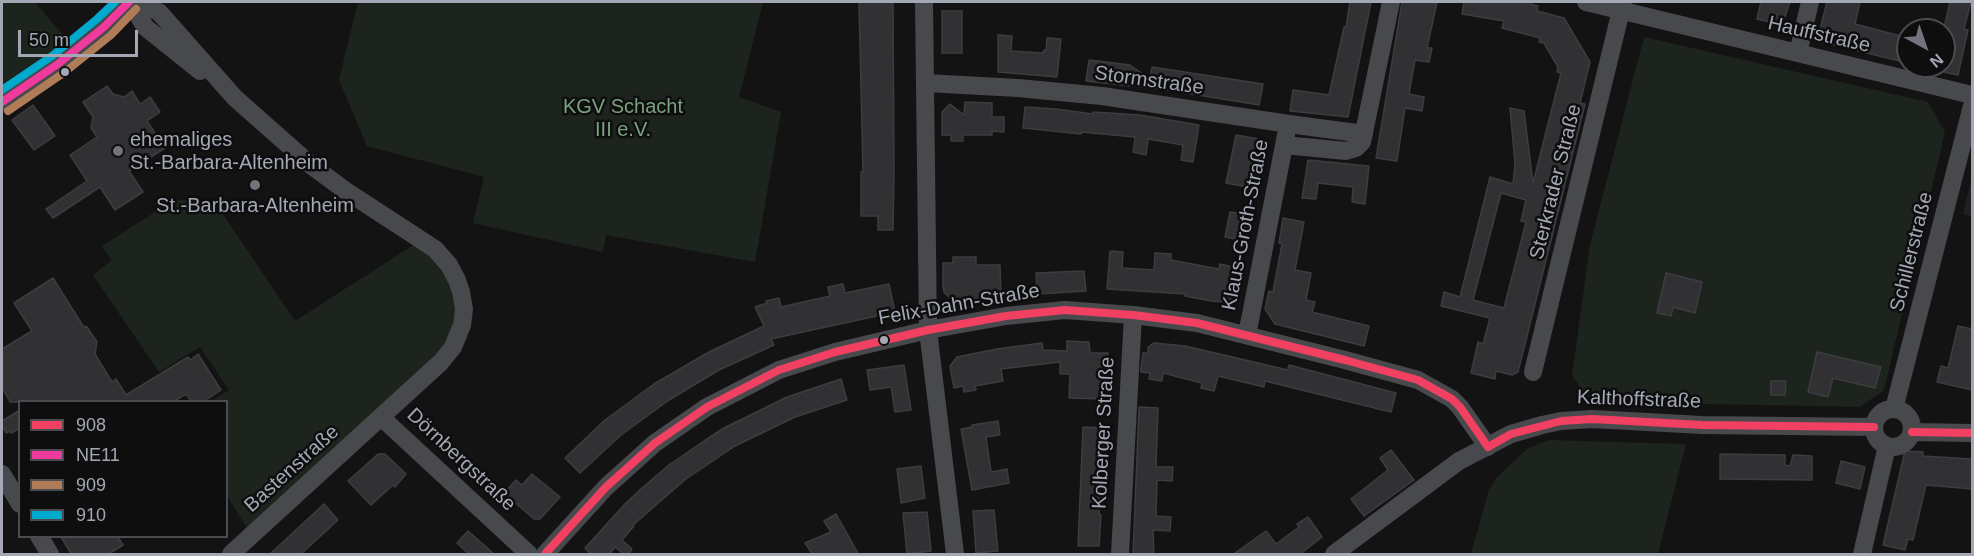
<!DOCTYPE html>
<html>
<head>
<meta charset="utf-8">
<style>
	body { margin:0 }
	#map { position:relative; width:1974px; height:556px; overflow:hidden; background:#131314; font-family:Helvetica,sans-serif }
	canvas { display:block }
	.frame { position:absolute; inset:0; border:3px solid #a4a8b5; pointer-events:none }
	.legend { position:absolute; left:18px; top:400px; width:210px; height:138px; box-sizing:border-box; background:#0e0e0f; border:2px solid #4a4c51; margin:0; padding:8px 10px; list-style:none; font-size:18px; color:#a4a8b5 }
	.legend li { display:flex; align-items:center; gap:12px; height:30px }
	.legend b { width:30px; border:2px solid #4a4c51 }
	.north { position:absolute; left:1896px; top:18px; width:60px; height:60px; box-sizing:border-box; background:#0e0e0f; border:2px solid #4a4c51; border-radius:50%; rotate:140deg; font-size:16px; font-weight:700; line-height:24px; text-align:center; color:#a4a8b5 }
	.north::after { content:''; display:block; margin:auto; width:21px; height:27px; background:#71747d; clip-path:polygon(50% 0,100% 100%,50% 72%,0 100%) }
	.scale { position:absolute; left:18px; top:30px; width:120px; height:27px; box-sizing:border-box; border:3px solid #a4a8b5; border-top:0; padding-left:8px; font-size:18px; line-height:21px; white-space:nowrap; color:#a4a8b5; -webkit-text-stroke:4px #0e0e0f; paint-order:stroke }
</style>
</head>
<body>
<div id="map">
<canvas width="1974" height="556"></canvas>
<div class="frame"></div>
<ul class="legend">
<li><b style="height:8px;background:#f24062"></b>908</li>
<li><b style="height:8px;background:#f13a9d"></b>NE11</li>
<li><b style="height:8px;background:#b07c57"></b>909</li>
<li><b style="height:8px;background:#00a9ce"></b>910</li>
</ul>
<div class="north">N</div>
<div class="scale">50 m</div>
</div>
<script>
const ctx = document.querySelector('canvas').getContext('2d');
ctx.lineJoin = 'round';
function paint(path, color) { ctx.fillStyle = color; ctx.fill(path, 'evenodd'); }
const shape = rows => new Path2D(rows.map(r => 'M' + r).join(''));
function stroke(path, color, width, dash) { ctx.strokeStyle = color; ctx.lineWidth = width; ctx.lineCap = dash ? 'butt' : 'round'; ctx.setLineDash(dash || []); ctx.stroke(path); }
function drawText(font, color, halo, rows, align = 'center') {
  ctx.font = font + ' Helvetica,sans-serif'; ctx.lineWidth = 5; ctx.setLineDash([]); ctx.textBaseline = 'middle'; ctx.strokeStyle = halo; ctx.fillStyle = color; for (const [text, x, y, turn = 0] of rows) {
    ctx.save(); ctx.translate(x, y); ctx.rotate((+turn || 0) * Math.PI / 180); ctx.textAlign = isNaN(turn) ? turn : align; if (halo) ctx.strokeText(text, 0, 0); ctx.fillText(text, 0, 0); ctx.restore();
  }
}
const built = shape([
	[1972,175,1972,217,1963,214]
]);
const green = shape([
	[2,2,35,2,74,48,2,100],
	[358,2,763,2,739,97,781,112,755,262,606,235,603,252,473,223,484,177,367,146,339,80],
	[1644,37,1928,102,1945,132,1884,390,1860,407,1659,403,1586,396,1572,375,1590,245],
	[174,200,214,201,295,321,415,244,430,253,450,283,455,310,451,336,419,373,250,533,227,496,226,402,212,401,229,390,200,347,159,372,93,275,112,260,102,246],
	[1548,440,1686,444,1658,554,1471,554,1489,490,1497,477,1527,449]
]);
const building = shape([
	[859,2,893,2,894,172,893,230,878,230,878,216,861,216,861,172,863,172,859,2],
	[1350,2,1371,2,1348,117,1290,111,1293,90,1329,95,1344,27,1346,27,1350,2],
	[1402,2,1437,2,1427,48,1432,48,1429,62,1415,60,1409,94,1424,97,1422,111,1405,108,1397,161,1376,158,1402,2],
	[1464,2,1531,2,1530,4,1538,6,1537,11,1564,18,1590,62,1580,103,1585,104,1518,372,1512,375,1496,371,1495,379,1471,373,1478,342,1483,344,1490,318,1441,306,1444,292,1460,297,1490,177,1513,184,1515,164,1510,108,1524,111,1533,183,1561,73,1557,72,1558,67,1544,43,1539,42,1540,38,1502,28,1504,21,1462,14,1464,2],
	[1501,193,1526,200,1521,221,1526,222,1504,308,1473,300,1501,193],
	[1761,2,1790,2,1782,25,1757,19,1761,2],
	[1827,2,1860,2,1855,24,1908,38,1908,63,1817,41,1827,2],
	[1950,2,1971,2,1964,29,1968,30,1958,75,1944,72,1944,28,1950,2],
	[942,11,962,11,962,53,942,53,942,11],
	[998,35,1012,36,1011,51,1043,53,1044,50,1046,51,1047,38,1061,39,1057,77,998,72,998,35],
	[1089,60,1130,65,1150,79,1152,67,1263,84,1259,105,1167,90,1086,81,1089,60],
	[107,86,113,94,124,97,132,91,140,104,150,97,160,112,147,121,165,148,129,171,143,192,115,210,100,187,53,218,46,209,87,181,70,155,97,137,91,128,93,117,83,102,107,86],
	[965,102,992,103,992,117,1004,117,1004,132,992,131,992,135,963,135,963,141,951,141,951,135,942,135,942,112,950,104,964,115,965,102],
	[33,105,55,136,34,150,12,120,33,105],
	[1025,107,1056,109,1093,114,1093,112,1140,115,1199,125,1193,162,1181,160,1183,145,1148,139,1146,155,1133,152,1135,137,1081,132,1081,134,1023,128,1025,107],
	[1236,135,1259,139,1264,148,1257,189,1226,183,1236,135],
	[1308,160,1369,166,1365,204,1352,202,1353,187,1336,185,1318,183,1316,199,1302,198,1308,160],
	[1230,212,1251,215,1245,241,1225,237,1230,212],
	[1283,218,1304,222,1295,270,1311,273,1306,300,1315,302,1312,312,1369,326,1364,346,1275,324,1265,309,1269,291,1273,292,1282,244,1279,243,1283,218],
	[1110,251,1123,252,1122,268,1154,270,1155,253,1171,254,1171,260,1219,269,1220,264,1233,267,1232,272,1240,274,1235,297,1226,302,1211,301,1185,296,1186,294,1107,289,1110,251],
	[953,257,976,257,976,265,1000,265,1001,299,975,299,975,304,956,304,944,292,943,286,943,263,953,263,953,257],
	[1084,271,1086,291,1037,294,1036,273,1084,271],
	[1666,273,1702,282,1695,313,1673,307,1671,316,1657,313,1666,273],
	[53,278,83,326,87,327,97,342,95,354,112,382,116,379,126,395,188,357,190,360,198,354,221,390,203,402,191,402,187,395,184,395,173,402,10,402,2,387,2,349,32,331,14,303,53,278],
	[843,284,845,293,889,284,895,312,771,339,774,345,719,370,669,400,621,435,580,473,565,458,605,420,654,384,709,352,764,326,755,307,767,303,766,301,779,298,781,307,830,296,828,287,843,284],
	[1958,326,1972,329,1972,390,1937,382,1941,366,1948,368,1958,326],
	[1067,341,1089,342,1090,353,1108,353,1107,373,1103,373,1103,399,1069,398,1070,374,1060,374,1060,362,1001,369,1003,381,975,386,976,390,964,392,963,386,954,388,950,366,957,357,997,349,1042,343,1043,350,1067,351,1067,341],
	[1154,343,1185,346,1288,370,1289,365,1396,393,1391,412,1265,381,1264,387,1218,376,1214,391,1201,388,1202,383,1163,373,1162,381,1149,379,1150,373,1141,372,1141,368,1143,353,1148,353,1148,347,1154,343],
	[1817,352,1881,367,1875,388,1833,378,1828,397,1808,392,1817,352],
	[904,365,911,410,895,412,891,387,870,390,867,370,904,365],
	[841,379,847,400,795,417,735,446,686,479,633,525,634,526,622,540,632,549,628,555,625,555,615,547,609,555,592,555,585,548,625,504,642,488,669,465,704,441,724,428,787,397,841,379],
	[1771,381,1786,381,1785,395,1771,395,1771,381],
	[1139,407,1158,408,1156,467,1173,467,1172,481,1157,480,1156,516,1171,517,1170,531,1153,530,1154,555,1133,555,1139,407],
	[20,410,20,428,11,433,10,431,6,433,2,426,2,421,20,410],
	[998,421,1000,435,986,437,991,472,1007,469,1009,483,972,490,961,429,972,427,972,425,998,421],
	[1083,427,1104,428,1103,459,1100,476,1099,515,1101,515,1099,546,1078,546,1083,427],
	[1391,450,1414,480,1364,516,1351,499,1388,470,1380,458,1391,450],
	[1905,451,1923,452,1923,456,1972,459,1972,489,1926,485,1913,540,1908,539,1905,550,1883,545,1905,451],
	[378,454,385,454,406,474,395,487,393,485,371,505,348,481,378,454],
	[1720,454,1785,455,1785,465,1790,466,1793,455,1812,456,1812,480,1720,479,1720,454],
	[1841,461,1865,467,1860,489,1836,483,1841,461],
	[921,466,925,498,901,503,897,469,921,466],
	[532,474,560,497,540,519,534,519,504,493,516,480,522,485,532,474],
	[324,504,338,520,300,555,269,555,324,504],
	[994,510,998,551,976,553,973,511,994,510],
	[927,512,931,551,907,554,903,513,927,512],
	[836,514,859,555,813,555,805,543,831,532,824,521,836,514],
	[1308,517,1322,537,1299,555,1232,555,1266,531,1276,544,1299,527,1297,524,1308,517],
	[468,531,485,546,495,555,470,555,457,543,468,531],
	[61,537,118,537,123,545,107,555,72,555,61,537]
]);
const minor = shape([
	[131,2,145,27,200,71],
	[134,2,159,12,235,98,312,166,346,191,435,249,449,265,457,280,461,292,464,309,462,325,453,347,441,362,231,554],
	[924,2,928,330,955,554],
	[1586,2,1972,95],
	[1798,53,1810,2],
	[926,83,1018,88,1102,96,1289,124,1364,134],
	[2,102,58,64,104,27,129,2],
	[1284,145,1346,151,1356,148,1362,142,1391,2],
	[1247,335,1286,135],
	[1533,372,1623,2],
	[1894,409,1972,106],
	'1874 428a19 19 0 1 1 38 0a19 19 0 1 1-38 0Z',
	[382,418,529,554],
	[1912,432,1972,433],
	[2,474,20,504],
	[39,536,50,554],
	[545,554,606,487,655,443,707,407,779,370,835,352,928,330,1006,316,1065,310,1133,315,1197,323,1345,360,1418,380,1452,399,1460,407,1488,447],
	[1120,554,1133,315],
	[1334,554,1459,461,1511,434,1542,425,1561,421,1592,419,1702,425,1874,427],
	[1862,554,1887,446]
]);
const bus1 = shape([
	[1912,432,1972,433],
	[1488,447,1511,434,1561,421,1592,419,1702,425,1874,427],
	[545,554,606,487,655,443,707,407,779,370,835,352,928,330,1006,316,1065,310,1133,315,1197,323,1345,360,1418,380,1452,399,1460,407,1488,447]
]);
const bus2 = shape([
	[2,102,58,64,104,27,129,2]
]);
const bus3 = shape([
	[8,111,65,72,111,35,136,9]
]);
const bus4 = shape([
	[2,90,52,56,97,19,115,2]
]);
const markers = [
	[65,72,5,"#a4a8b5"],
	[118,151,6,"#71747d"],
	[255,185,6,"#71747d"],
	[884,340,5,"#a4a8b5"]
];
const streetNames = [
	["Hauffstraße",1819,35,13],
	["Stormstraße",1149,81,8],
	["Sterkrader Straße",1556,182,-76],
	["Klaus-Groth-Straße",1246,225,-79],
	["Schillerstraße",1912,252,-76],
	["Felix-Dahn-Straße",959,305,-10],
	["Kalthoffstraße",1639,400,2],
	["Kolberger Straße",1104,433,-87],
	["Dörnbergstraße",461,460,43],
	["Bastenstraße",292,469,-42]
];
const parkNames = [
	["KGV Schacht",623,107],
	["III e.V.",623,130]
];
const poiNames = [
	["ehemaliges",130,140],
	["St.-Barbara-Altenheim",130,163],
	["St.-Barbara-Altenheim",255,206,"center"]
];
paint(built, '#202022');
paint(green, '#1d241e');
paint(building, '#313133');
stroke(building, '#3c3d40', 1.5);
stroke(minor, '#48494c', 18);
stroke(bus1, '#f24062', 8);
stroke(bus2, '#f13a9d', 8);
stroke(bus3, '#b07c57', 8);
stroke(bus4, '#00a9ce', 8);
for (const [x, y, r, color] of markers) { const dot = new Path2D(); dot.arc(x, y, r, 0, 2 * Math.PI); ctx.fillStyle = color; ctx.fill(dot); stroke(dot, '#0e0e0f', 2); }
drawText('20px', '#a4a8b5', '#0e0e0f', streetNames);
drawText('20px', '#7aa17e', '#0e0e0f', parkNames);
drawText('20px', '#a4a8b5', '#0e0e0f', poiNames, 'left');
</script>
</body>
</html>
